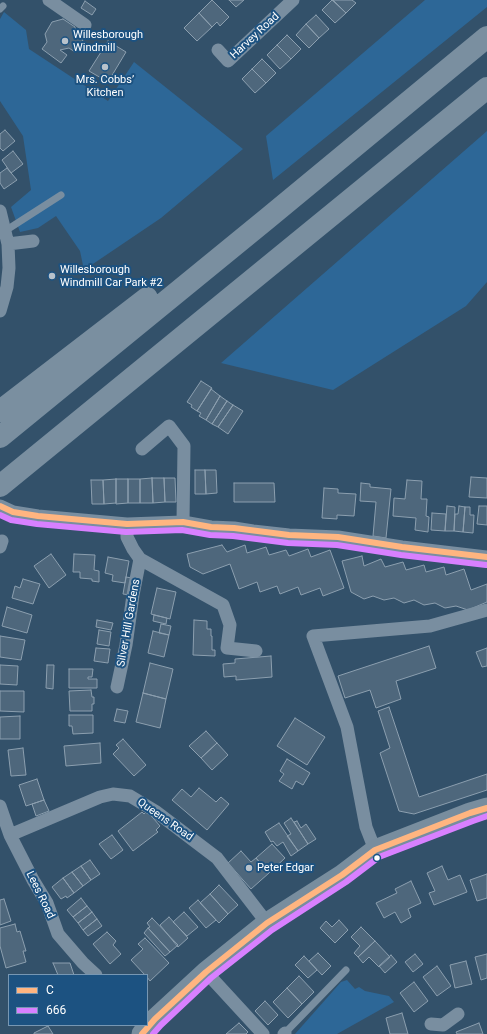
<!DOCTYPE html>
<html>
<head>
<meta charset="utf-8">
<style>
	body { margin:0 }
	#map { position:relative; width:487px; height:1034px; overflow:hidden; background:#33516a; font-family:Roboto,sans-serif }
	canvas { display:block }
	.legend { position:absolute; left:8px; top:974px; width:140px; height:52px; box-sizing:border-box; background:#1c5281; border:1px solid #7797b3; margin:0; padding:5px 7px; list-style:none; font-size:12px; color:#fff }
	.legend li { display:flex; align-items:center; gap:8px; height:20px }
	.legend b { width:20px; border:1px solid #7797b3 }
</style>
</head>
<body>
<div id="map">
<canvas width="487" height="1034"></canvas>
<ul class="legend">
<li><b style="height:5px;background:#ffb580"></b>C</li>
<li><b style="height:5px;background:#d880ff"></b>666</li>
</ul>
</div>
<script>
const ctx = document.querySelector('canvas').getContext('2d');
ctx.lineJoin = 'round';
function paint(path, color) { ctx.fillStyle = color; ctx.fill(path, 'evenodd'); }
const shape = rows => new Path2D(rows.map(r => 'M' + r).join(''));
function stroke(path, color, width, dash) { ctx.strokeStyle = color; ctx.lineWidth = width; ctx.lineCap = dash ? 'butt' : 'round'; ctx.setLineDash(dash || []); ctx.stroke(path); }
function drawText(font, color, halo, rows, align = 'center') {
  ctx.font = font + ' Roboto,sans-serif'; ctx.lineWidth = 4; ctx.setLineDash([]); ctx.textBaseline = 'middle'; ctx.strokeStyle = halo; ctx.fillStyle = color; for (const [text, x, y, turn = 0] of rows) {
    ctx.save(); ctx.translate(x, y); ctx.rotate((+turn || 0) * Math.PI / 180); ctx.textAlign = isNaN(turn) ? turn : align; if (halo) ctx.strokeText(text, 0, 0); ctx.fillText(text, 0, 0); ctx.restore();
  }
}
const green = shape([
	[425,0,487,0,487,7,273,180,266,136],
	[4,12,26,30,29,49,108,101,134,62,243,149,161,218,84,270,80,251,56,216,38,228,20,232,11,207,31,190,23,136,0,101,0,19],
	[487,131,487,282,466,306,333,390,221,363],
	[347,980,355,989,359,987,365,991,389,996,394,1002,337,1034,295,1034,341,982]
]);
const building = shape([
	[212,0,229,17,220,26,217,22,212,27,199,13,212,0],
	[229,0,244,0,236,7,229,0],
	[332,0,346,13,335,23,322,10,332,0],
	[333,0,352,0,356,3,346,13,333,0],
	[85,1,96,9,92,15,81,8,85,1],
	[199,13,212,27,197,41,184,28,199,13],
	[316,15,329,29,319,38,306,24,316,15],
	[63,19,75,27,76,36,83,40,75,52,69,48,60,50,67,55,61,63,42,49,47,42,45,34,52,22,63,19],
	[306,24,319,38,309,48,296,35,306,24],
	[287,35,301,49,291,59,277,45,287,35],
	[108,41,126,52,108,82,89,71,108,41],
	[277,45,291,59,280,69,267,55,277,45],
	[262,59,276,73,266,83,252,69,262,59],
	[252,69,266,83,255,93,242,79,252,69],
	[5,130,15,141,3,151,0,148,0,134,5,130],
	[13,151,23,164,11,173,2,160,13,151],
	[7,168,17,180,4,189,0,183,0,173,7,168],
	[201,381,212,388,197,411,191,407,192,405,187,402,201,381],
	[211,389,220,396,206,420,199,416,201,413,197,411,211,389],
	[220,396,227,401,212,424,206,420,220,396],
	[227,401,233,405,218,427,212,424,227,401],
	[233,405,243,411,228,434,218,427,233,405],
	[195,470,205,470,206,494,195,494,195,470],
	[205,470,216,470,217,493,206,494,205,470],
	[471,477,487,478,487,498,469,497,471,477],
	[152,478,164,478,165,502,153,503,152,478],
	[152,478,153,503,140,503,140,479,152,478],
	[164,478,175,478,176,502,165,502,164,478],
	[116,479,128,479,128,503,116,504,116,479],
	[116,479,116,503,104,504,103,480,116,479],
	[128,479,140,479,140,503,128,503,128,479],
	[91,480,103,480,104,504,92,504,91,480],
	[407,480,422,481,421,499,427,499,426,516,429,517,428,532,415,530,416,518,393,516,394,498,405,499,407,480],
	[234,483,274,483,275,502,234,502,234,483],
	[361,483,370,484,370,487,391,489,386,538,373,536,376,502,360,501,361,483],
	[324,488,338,489,338,493,356,494,354,516,337,515,337,519,322,518,324,488],
	[447,506,455,507,454,531,445,531,447,506],
	[459,506,465,507,463,532,454,531,455,514,458,514,459,506],
	[479,506,487,506,487,525,477,524,479,506],
	[465,507,470,507,470,515,474,515,473,533,463,532,465,507],
	[432,513,446,514,445,531,431,530,432,513],
	[222,545,227,552,245,545,247,553,266,547,269,555,286,550,289,556,308,549,311,557,330,550,344,588,323,596,320,588,301,595,298,587,280,594,277,586,260,592,257,582,239,589,230,564,203,574,190,567,187,554,222,545],
	[51,554,66,575,49,588,34,566,51,554],
	[74,554,95,555,94,570,99,571,99,582,92,581,92,579,80,578,80,572,73,572,74,554],
	[362,556,364,566,381,559,385,567,403,562,406,570,424,565,426,572,444,567,446,575,464,569,471,590,487,584,487,602,468,610,456,606,445,608,435,603,424,605,414,600,404,603,394,598,384,600,373,596,364,599,351,592,342,561,362,556],
	[108,557,129,561,125,583,112,581,113,575,105,573,108,557],
	[126,577,132,578,130,595,123,594,126,577],
	[23,579,40,584,33,604,12,598,15,586,20,588,23,579],
	[157,588,176,592,170,619,151,614,157,588],
	[7,607,32,615,27,633,2,626,7,607],
	[154,615,167,618,166,624,153,621,154,615],
	[97,620,113,623,111,630,96,627,97,620],
	[194,620,207,621,207,629,211,629,211,636,212,636,212,650,215,650,215,656,193,655,194,620],
	[161,624,171,626,169,635,159,633,161,624],
	[99,630,111,632,109,646,97,644,99,630],
	[153,631,169,635,164,657,148,653,153,631],
	[0,636,25,640,21,660,0,657,0,636],
	[429,646,436,668,396,681,401,699,376,708,370,690,345,698,338,676,429,646],
	[96,648,110,649,108,663,94,661,96,648],
	[487,648,487,666,482,667,476,652,487,648],
	[271,656,272,677,236,680,236,676,224,677,223,664,235,663,235,659,271,656],
	[150,663,173,669,166,699,143,693,150,663],
	[0,665,18,666,17,685,0,684,0,665],
	[47,665,54,665,53,689,46,688,47,665],
	[69,669,93,669,92,677,88,677,88,679,97,679,97,688,69,688,69,669],
	[91,690,92,697,94,697,94,704,92,704,92,711,70,711,69,691,91,690],
	[0,691,24,691,24,712,0,711,0,691],
	[143,693,166,699,160,728,136,722,143,693],
	[389,707,419,797,487,774,487,790,414,814,399,811,380,753,390,748,378,711,389,707],
	[117,709,128,711,125,723,114,721,117,709],
	[69,715,93,715,93,733,73,734,72,726,69,726,69,715],
	[20,716,20,739,0,739,0,717,20,716],
	[295,718,325,737,307,765,277,746,295,718],
	[206,731,217,743,201,758,189,746,206,731],
	[123,739,146,765,134,776,113,754,119,748,116,745,123,739],
	[100,743,101,763,66,766,64,746,100,743],
	[217,743,228,755,212,770,201,758,217,743],
	[23,748,26,775,11,776,8,750,23,748],
	[287,759,310,773,303,785,296,781,292,789,279,781,284,774,280,771,287,759],
	[37,779,44,800,26,806,19,785,37,779],
	[199,788,216,802,221,797,229,804,207,830,172,800,182,789,191,797,199,788],
	[44,800,49,811,36,816,32,804,44,800],
	[147,811,160,826,156,830,158,832,133,851,118,831,142,812,144,814,147,811],
	[291,818,308,844,298,851,287,836,291,834,284,823,291,818],
	[297,821,301,828,306,824,316,839,308,844,294,822,297,821],
	[279,823,298,851,291,856,283,842,277,846,273,841,271,842,265,832,279,823],
	[112,835,123,850,111,859,99,844,112,835],
	[272,844,285,858,269,873,256,858,272,844],
	[241,851,251,862,256,858,269,873,251,889,228,863,241,851],
	[90,860,100,874,91,880,81,866,90,860],
	[81,866,91,880,83,886,72,872,81,866],
	[442,866,448,880,460,875,467,892,434,905,429,893,435,891,427,873,442,866],
	[72,872,83,886,74,893,63,878,72,872],
	[487,874,487,898,477,901,470,880,487,874],
	[63,878,74,893,67,898,66,896,61,899,52,887,63,878],
	[411,881,421,903,408,909,411,917,401,923,395,912,384,918,376,903,397,893,395,889,411,881],
	[219,885,238,905,228,914,210,894,219,885],
	[210,894,228,914,219,923,200,903,210,894],
	[81,898,87,906,73,917,67,910,81,898],
	[4,899,11,921,0,925,0,900,4,899],
	[198,900,216,920,206,928,189,908,198,900],
	[87,906,92,912,78,923,73,917,87,906],
	[92,912,97,919,83,930,78,923,92,912],
	[184,912,198,927,187,936,173,922,184,912],
	[169,917,188,938,178,947,160,925,169,917],
	[152,918,178,945,170,952,148,928,150,927,147,923,152,918],
	[97,919,102,926,88,936,83,930,97,919],
	[339,920,348,930,335,943,320,928,326,921,332,927,339,920],
	[15,924,17,932,20,931,26,951,23,951,26,962,6,968,0,946,0,928,15,924],
	[361,927,375,941,358,957,354,953,360,946,351,937,361,927],
	[148,928,170,952,165,956,144,933,148,928],
	[107,932,116,941,113,945,121,954,110,964,93,944,107,932],
	[145,938,169,963,150,981,147,977,147,975,145,975,131,960,143,949,138,944,145,938],
	[375,941,390,957,379,967,369,957,363,963,358,957,375,941],
	[318,953,331,966,322,975,309,961,318,953],
	[415,954,423,964,413,972,405,962,415,954],
	[487,954,487,978,481,980,475,957,487,954],
	[391,955,397,962,385,973,379,966,391,955],
	[304,956,317,970,308,978,295,965,304,956],
	[466,961,472,984,455,988,450,965,466,961],
	[53,963,70,963,74,975,58,975,53,963],
	[437,966,451,986,437,996,423,977,437,966],
	[299,976,314,992,302,1004,287,988,299,976],
	[414,982,428,1001,414,1012,400,993,414,982],
	[287,988,302,1004,288,1018,273,1002,287,988],
	[265,1001,278,1015,268,1025,255,1011,265,1001],
	[402,1013,408,1034,390,1034,386,1018,402,1013],
	[239,1023,248,1032,246,1034,226,1034,239,1023],
	[479,1023,483,1034,457,1034,456,1032,479,1023],
	[48,1026,53,1034,34,1034,34,1033,48,1026]
]);
const lane = shape([
	[0,9,3,6],
	[5,231,61,195],
	[285,1033,346,970]
]);
const street = shape([
	[49,0,85,25],
	[218,50,228,61,293,0],
	[0,211,8,244,9,268,7,287,0,311],
	[8,244,33,241],
	[142,449,169,426,184,446,183,522],
	[0,506,13,512,38,516,127,524,183,522,211,527,234,528,253,531,289,535,338,537,402,547,487,557],
	[127,524,127,537,133,549,140,559,223,605,230,625,227,648,256,651],
	[0,547,2,541],
	[117,687,126,645,133,595,140,559],
	[0,806,10,835,33,880,47,903,58,934,83,963,96,975],
	[10,835,100,797,113,794,130,796,155,811,217,858,267,923],
	[375,850,366,827,347,727,313,636,430,626,487,610],
	[206,972,263,1034],
	[431,1024,443,1025,458,1014],
	[284,1034,285,1033]
]);
const primary = shape([
	[142,1034,155,1019,206,972,267,923,342,875,375,850,470,813,487,808]
]);
const highway = shape([
	[0,411,147,298],
	[0,437,268,218,487,37],
	[0,486,487,88]
]);
const bus1 = shape([
	[0,506,13,512,38,516,127,524,183,522,211,527,234,528,289,535,338,537,402,547,487,557],
	[142,1034,155,1019,206,972,267,923,342,875,375,850,470,813,487,808]
]);
const bus2 = shape([
	[0,515,11,520,37,524,126,532,182,530,210,535,233,536,288,543,337,545,401,555,486,565],
	[153,1034,161,1025,211,978,272,930,346,882,379,857,473,821,487,816]
]);
const markers = [
	[65,41,4,"#b8c2cb"],
	[105,67,4,"#b8c2cb"],
	[52,276,4,"#b8c2cb"],
	[377,858,3.5,"#fff"],
	[249,868,4,"#b8c2cb"]
];
const poiNames = [
	["Willesborough",73,35],
	["Windmill",73,48],
	["Mrs. Cobbs’",105,80,"center"],
	["Kitchen",105,93,"center"],
	["Willesborough",60,270],
	["Windmill Car Park #2",60,283],
	["Peter Edgar",257,868]
];
const streetNames = [
	["Harvey Road",255,36,-43],
	["Silver Hill Gardens",129,623,-80],
	["Queens Road",165,820,35],
	["Lees Road",40,895,64]
];
paint(green, '#2d6797');
paint(building, '#4e677c');
stroke(building, '#8c9faf', 1);
stroke(lane, '#798ea0', 7);
stroke(street, '#798ea0', 13);
stroke(primary, '#788d9e', 21);
stroke(highway, '#7a8fa0', 22);
stroke(bus1, '#ffb580', 6);
stroke(bus2, '#d880ff', 6);
for (const [x, y, r, color] of markers) { const dot = new Path2D(); dot.arc(x, y, r, 0, 2 * Math.PI); ctx.fillStyle = color; ctx.fill(dot); stroke(dot, '#1c5281', 1.5); }
drawText('11px', '#fff', '#1c5281', poiNames, 'left');
drawText('11px', '#fff', '#1c5281', streetNames);
</script>
</body>
</html>
